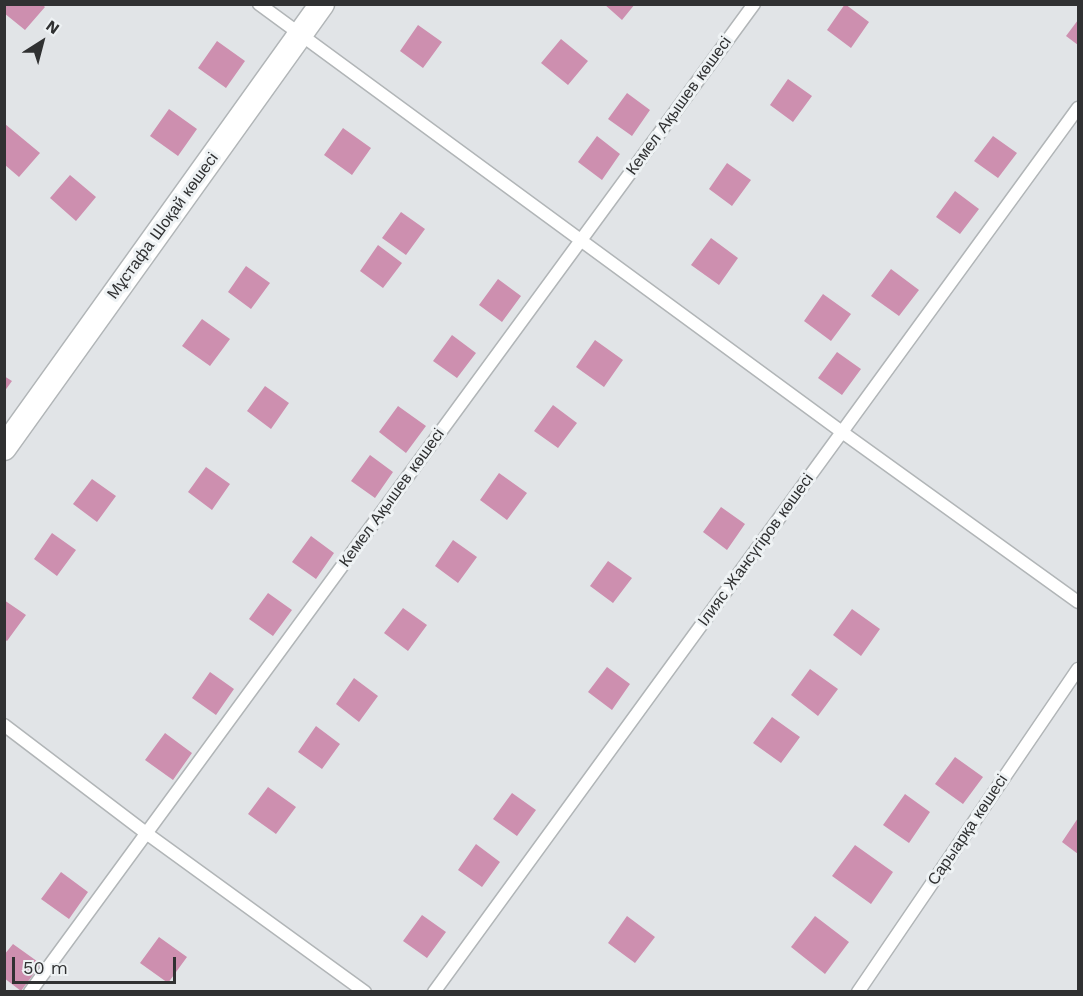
<!DOCTYPE html>
<html>
<head>
<meta charset="utf-8">
<style>
	body { margin:0 }
	#map { position:relative; width:1083px; height:996px; overflow:hidden; background:#e1e4e7; font-family:"Work Sans",sans-serif }
	canvas { display:block }
	.frame { position:absolute; inset:0; border:6px solid #303132; pointer-events:none }
	.north { position:absolute; left:12px; top:12px; width:60px; height:60px; -webkit-text-stroke:4px #eef2f4; paint-order:stroke; rotate:36deg; font-size:16px; font-weight:700; line-height:24px; text-align:center; color:#303132 }
	.north::after { content:''; display:block; margin:auto; width:21px; height:27px; background:#303132; clip-path:polygon(50% 0,100% 100%,50% 72%,0 100%) }
	.scale { position:absolute; left:12px; top:957px; width:164px; height:27px; box-sizing:border-box; border:3px solid #303132; border-top:0; padding-left:8px; font-size:18px; line-height:21px; white-space:nowrap; color:#303132; -webkit-text-stroke:4px #eef2f4; paint-order:stroke }
</style>
</head>
<body>
<div id="map">
<canvas width="1083" height="996"></canvas>
<div class="frame"></div>
<div class="north">N</div>
<div class="scale">50 m</div>
</div>
<script>
const ctx = document.querySelector('canvas').getContext('2d');
ctx.lineJoin = 'round';
function paint(path, color) { ctx.fillStyle = color; ctx.fill(path, 'evenodd'); }
const shape = rows => new Path2D(rows.map(r => 'M' + r).join(''));
function stroke(path, color, width, dash) { ctx.strokeStyle = color; ctx.lineWidth = width; ctx.lineCap = dash ? 'butt' : 'round'; ctx.setLineDash(dash || []); ctx.stroke(path); }
function drawText(font, color, halo, rows, align = 'center') {
  ctx.font = font + ' "Work Sans",sans-serif'; ctx.lineWidth = 6; ctx.setLineDash([]); ctx.textBaseline = 'middle'; ctx.strokeStyle = halo; ctx.fillStyle = color; for (const [text, x, y, turn = 0] of rows) {
    ctx.save(); ctx.translate(x, y); ctx.rotate((+turn || 0) * Math.PI / 180); ctx.textAlign = isNaN(turn) ? turn : align; if (halo) ctx.strokeText(text, 0, 0); ctx.fillText(text, 0, 0); ctx.restore();
  }
}
const building = shape([
	[4,4,42,4,45,7,25,30,4,13],
	[604,4,635,4,622,20],
	[845,4,869,22,851,48,827,30],
	[1078,20,1078,45,1066,36],
	[418,25,442,42,423,68,400,51],
	[561,39,588,61,568,85,541,63],
	[217,41,245,61,226,88,198,68],
	[788,79,812,96,793,122,770,105],
	[627,93,650,110,632,136,608,119],
	[169,109,197,129,178,156,150,136],
	[5,124,40,153,19,177,5,165],
	[343,128,371,148,352,175,324,155],
	[597,136,620,154,602,180,578,162],
	[993,136,1017,153,998,178,974,161],
	[727,163,751,180,732,206,709,189],
	[70,175,96,197,76,221,50,198],
	[955,191,979,209,960,234,936,217],
	[401,212,425,229,406,255,382,238],
	[711,238,738,258,719,285,691,265],
	[378,245,402,263,383,288,360,271],
	[246,266,270,283,251,309,228,292],
	[891,269,919,290,899,316,871,296],
	[498,279,521,296,502,322,479,305],
	[823,294,851,314,831,341,804,321],
	[202,319,230,339,210,366,182,346],
	[452,335,476,353,457,378,433,361],
	[595,340,623,360,604,387,576,367],
	[837,352,861,369,842,395,818,378],
	[4,376,12,381,4,392],
	[265,386,289,403,271,429,247,411],
	[553,405,577,423,558,448,534,431],
	[398,406,426,426,406,453,379,432],
	[370,455,393,472,375,498,351,481],
	[206,467,230,484,212,510,188,492],
	[499,473,527,493,507,520,480,500],
	[92,479,116,496,97,522,73,504],
	[721,507,745,524,727,550,703,532],
	[52,533,76,550,57,576,34,559],
	[311,536,334,553,316,579,292,562],
	[453,540,477,557,458,583,435,566],
	[608,561,632,578,613,603,590,586],
	[268,593,292,610,273,636,249,619],
	[4,600,26,615,7,641,4,639],
	[403,608,427,625,408,651,384,633],
	[852,609,880,629,861,656,833,635],
	[607,667,630,684,612,710,588,692],
	[810,669,838,689,818,716,791,695],
	[210,672,234,689,216,715,192,698],
	[354,678,378,696,359,722,336,704],
	[772,717,800,737,781,763,753,743],
	[316,726,340,744,322,769,298,752],
	[165,733,192,753,173,780,145,760],
	[955,757,983,777,963,804,935,784],
	[268,787,296,807,276,834,248,814],
	[512,793,536,810,517,836,493,819],
	[905,794,930,812,909,843,883,825],
	[1078,818,1078,854,1062,842],
	[476,844,500,862,482,887,458,870],
	[855,845,893,872,871,904,832,876],
	[61,872,88,892,69,919,41,899],
	[422,915,446,932,427,958,403,941],
	[627,916,655,937,635,963,608,943],
	[815,916,849,942,825,974,791,947],
	[159,937,187,957,168,983,140,963],
	[13,944,41,964,21,991,4,978,4,955]
]);
const lane = shape([
	[259,4,842,432,1078,602],
	[4,725,146,833,365,992],
	[30,992,754,4],
	[434,992,1078,108],
	[858,992,1078,669]
]);
const street = shape([
	[4,448,322,4]
]);
const streetNames = [
	["Кемел Ақышев көшесі",679,106,-54],
	["Мұстафа Шоқай көшесі",163,226,-54],
	["Кемел Ақышев көшесі",392,498,-54],
	["Ілияс Жансүгіров көшесі",756,550,-54],
	["Сарыарқа көшесі",968,830,-56]
];
paint(building, '#cd8faf');
stroke(lane, '#b1b5b7', 15);
stroke(street, '#b1b5b7', 27);
stroke(lane, '#fff', 12);
stroke(street, '#fff', 24);
drawText('16px', '#303132', '#eef2f4', streetNames);
</script>
</body>
</html>
